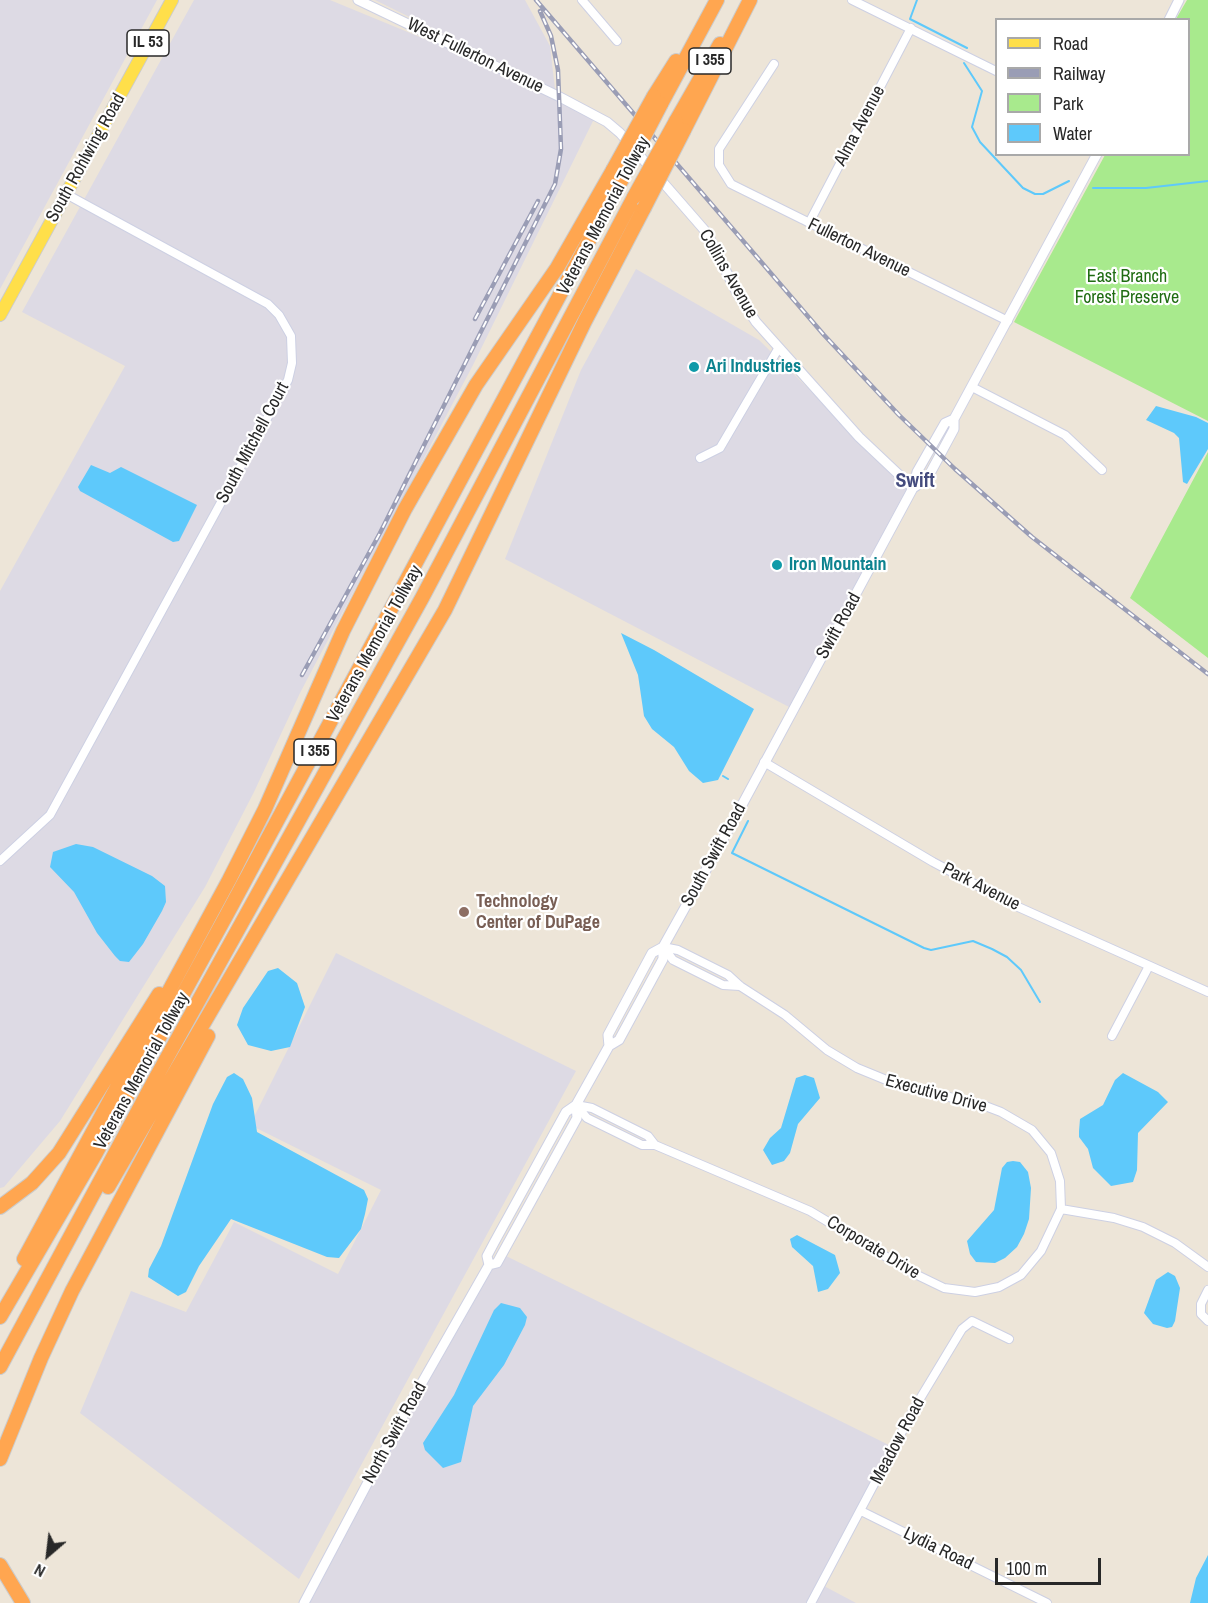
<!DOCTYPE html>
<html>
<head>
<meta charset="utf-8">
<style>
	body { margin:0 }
	#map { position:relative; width:1208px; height:1603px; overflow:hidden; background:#ede5d8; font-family:"Archivo Narrow",sans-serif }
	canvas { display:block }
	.legend { position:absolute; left:995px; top:18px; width:195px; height:138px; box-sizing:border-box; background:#fff; border:2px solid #a9a9a9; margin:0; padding:8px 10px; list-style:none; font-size:18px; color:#282828 }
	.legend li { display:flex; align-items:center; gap:12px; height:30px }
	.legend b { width:30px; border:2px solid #a9a9a9 }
	.north { position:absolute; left:18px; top:1525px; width:60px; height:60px; -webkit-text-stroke:4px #fff; paint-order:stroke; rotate:208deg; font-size:16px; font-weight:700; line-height:24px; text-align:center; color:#282828 }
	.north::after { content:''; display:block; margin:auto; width:21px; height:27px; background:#282828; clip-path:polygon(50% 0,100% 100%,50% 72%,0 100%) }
	.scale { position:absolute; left:995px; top:1558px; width:106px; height:27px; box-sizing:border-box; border:3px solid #282828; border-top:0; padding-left:8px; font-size:18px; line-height:21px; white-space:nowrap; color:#282828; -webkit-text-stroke:4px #fff; paint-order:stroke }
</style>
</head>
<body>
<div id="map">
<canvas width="1208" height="1603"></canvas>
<ul class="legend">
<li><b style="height:8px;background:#ffdf4a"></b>Road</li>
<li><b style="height:8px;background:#9a9db5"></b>Railway</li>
<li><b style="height:16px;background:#a8ea8d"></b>Park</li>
<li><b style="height:16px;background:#5ec9fb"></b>Water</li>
</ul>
<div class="north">N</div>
<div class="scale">100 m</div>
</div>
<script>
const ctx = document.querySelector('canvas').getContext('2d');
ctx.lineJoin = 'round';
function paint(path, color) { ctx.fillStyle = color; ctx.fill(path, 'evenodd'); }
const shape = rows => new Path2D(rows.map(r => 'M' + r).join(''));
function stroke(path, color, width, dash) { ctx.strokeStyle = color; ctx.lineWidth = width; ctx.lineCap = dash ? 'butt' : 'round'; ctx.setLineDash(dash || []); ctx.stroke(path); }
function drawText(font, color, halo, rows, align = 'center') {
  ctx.font = font + ' "Archivo Narrow",sans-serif'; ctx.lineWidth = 4.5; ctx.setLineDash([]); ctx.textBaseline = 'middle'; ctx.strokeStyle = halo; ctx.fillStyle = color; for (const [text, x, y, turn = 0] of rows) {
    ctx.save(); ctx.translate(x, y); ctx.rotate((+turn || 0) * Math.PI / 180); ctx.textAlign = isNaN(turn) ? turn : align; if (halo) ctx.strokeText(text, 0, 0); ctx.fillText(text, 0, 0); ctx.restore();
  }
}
const industrial = shape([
	[0,0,157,0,0,289],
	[194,0,330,0,449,49,594,119,473,365,300,693,254,792,205,887,60,1121,4,1187,0,1188,0,591,125,366,22,312],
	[375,0,525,0,550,46,555,89],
	[636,269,759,340,910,489,791,708,505,559,581,370],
	[336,953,576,1071,299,1579,80,1413,131,1291,186,1312,234,1222,338,1274,381,1190,250,1125],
	[498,1252,897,1449,824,1586,856,1603,307,1603]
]);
const green = shape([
	[1187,0,1208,0,1208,421,1014,322,1105,155,1188,154,1188,20,1176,19],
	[1208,452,1208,658,1130,598]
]);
const water = shape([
	[1156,406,1196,417,1208,423,1208,449,1187,484,1183,482,1179,438,1174,433,1146,420],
	[91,465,110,473,121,467,197,505,179,541,173,542,80,491,78,487],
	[621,633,654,650,754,709,718,780,703,783,689,771,674,747,652,729,644,716,638,675],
	[76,844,93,847,152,876,165,886,166,902,162,911,143,944,129,962,120,961,115,956,97,933,74,892,50,867,53,852],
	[278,968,297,983,305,1007,290,1047,271,1051,248,1045,237,1025,243,1008,268,971],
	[234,1073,243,1079,252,1098,257,1132,364,1190,368,1199,365,1214,361,1229,339,1258,327,1257,231,1219,199,1266,186,1292,178,1296,148,1277,149,1269,161,1246,213,1104,227,1077],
	[1123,1073,1158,1092,1168,1102,1138,1133,1137,1170,1133,1182,1111,1186,1093,1168,1088,1149,1079,1137,1079,1131,1080,1119,1103,1105,1115,1080],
	[805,1075,814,1078,820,1098,798,1124,790,1153,784,1161,772,1165,763,1150,770,1138,781,1128,796,1078],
	[1013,1161,1020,1162,1028,1172,1031,1188,1029,1219,1024,1234,1017,1247,1005,1258,995,1263,976,1262,970,1254,967,1241,994,1210,1002,1168,1007,1162],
	[797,1235,835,1255,840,1273,828,1289,818,1292,813,1266,792,1247,790,1239],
	[1168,1272,1175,1276,1180,1288,1175,1321,1172,1327,1167,1328,1153,1324,1144,1313,1156,1280],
	[501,1303,520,1308,527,1317,525,1325,504,1365,473,1406,461,1462,443,1468,425,1450,423,1443,454,1395,494,1310],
	[1208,1555,1208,1603,1190,1603,1196,1578]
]);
const stream = shape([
	[917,0,910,19,967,48],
	[964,63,982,91,972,127,980,142,1023,188,1035,194,1043,194,1069,181],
	[1093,188,1146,188,1208,181],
	[723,776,728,779],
	[748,821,732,853,924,948,931,950,973,941,992,949,1007,957,1021,970,1040,1002]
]);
const minor = shape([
	[582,0,617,41],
	[852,0,996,71],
	[774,64,719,149,719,165,731,184,1008,321],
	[809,223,911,28],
	[972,387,1065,435,1102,470],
	[700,458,720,448,778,349],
	[764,762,933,862,1016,906,1208,992],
	[0,861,50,815,288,380,292,363,291,336,279,315,268,304,66,194],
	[663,947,673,960,723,985,740,986],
	[1112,1036,1149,966],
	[576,1105,587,1118,642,1145,655,1145,810,1211,913,1273,944,1288,975,1292,999,1287,1021,1275,1041,1251,1061,1209,1060,1181,1051,1153,1032,1130,1001,1112,980,1104,901,1086,857,1068,827,1050,785,1015,740,986,728,975,678,950,663,947],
	[576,1105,592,1108,648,1136,655,1145],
	[1061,1209,1114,1218,1143,1227,1175,1243,1208,1267],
	[1208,1290,1201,1304,1201,1314,1208,1321],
	[861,1511,1047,1603],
	[811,1603,915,1407,962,1329,972,1321,1009,1339]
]);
const tertiary = shape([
	[358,0,558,96,607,122,620,133,707,233,737,293,756,322,859,437,913,488],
	[1169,20,1179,0],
	[913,488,927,479,940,455,954,429,954,419,1097,154],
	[609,1046,619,1040,663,959,663,947],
	[489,1265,487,1256,495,1241,566,1112,576,1105],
	[304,1603,403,1416,489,1265,497,1263,577,1118,576,1105,609,1046,608,1035,652,953,663,947,736,816,913,488,917,472,945,423,954,419]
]);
const primary = shape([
	[0,315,172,0]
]);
const motorway = shape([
	[654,96,676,61],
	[661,104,717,0],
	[676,121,720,44],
	[684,130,750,0],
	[108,1187,445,610,585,321,644,208],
	[0,1207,32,1183,59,1153,159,994],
	[24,1259,229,880,265,809,343,631,405,509,476,385,557,268,613,170],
	[0,1317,96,1153,226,916,621,181],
	[0,1367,154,1081,422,598,634,197],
	[0,1459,41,1358,72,1291,208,1036],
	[0,1565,23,1603]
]);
const rail = shape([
	[536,0,824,335,899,415,955,469,1032,537,1208,674],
	[475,319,538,201],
	[302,675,380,533,555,184,561,149,558,70,551,36,540,11]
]);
const motorwayBridge = shape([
	[613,170,654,96],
	[621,181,661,104],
	[634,197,676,121],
	[644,208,684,130]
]);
const markers = [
	[694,367,6,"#0f9aa8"],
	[777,565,6,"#0f9aa8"],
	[464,912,6,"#8d6e63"]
];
const shields = [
	[148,43,42],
	[710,61,42],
	[315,752,42]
];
const shieldNames = [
	["IL 53",148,43],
	["I 355",710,61],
	["I 355",315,752]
];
const streetNames = [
	["West Fullerton Avenue",475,56,26],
	["Alma Avenue",860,126,-62],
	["South Rohlwing Road",86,158,-61],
	["Veterans Memorial Tollway",604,216,-62],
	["Fullerton Avenue",859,248,26],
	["Collins Avenue",728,274,60],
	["South Mitchell Court",253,443,-62],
	["Swift Road",839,626,-61],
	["Veterans Memorial Tollway",375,644,-61],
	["South Swift Road",714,855,-61],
	["Park Avenue",981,887,27],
	["Veterans Memorial Tollway",142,1071,-61],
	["Executive Drive",936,1094,15],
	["Corporate Drive",873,1248,31],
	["North Swift Road",395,1433,-61],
	["Meadow Road",898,1441,-62],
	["Lydia Road",938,1549,26]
];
const parkNames = [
	["East Branch",1127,277],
	["Forest Preserve",1127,298]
];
const cultureNames = [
	["Ari Industries",706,367],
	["Iron Mountain",789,565]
];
const educationNames = [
	["Technology",476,902],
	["Center of DuPage",476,923]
];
const neighbourhoodNames = [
	["Swift",915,482]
];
paint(industrial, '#dddae4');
paint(green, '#a8ea8d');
paint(water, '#5ec9fb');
stroke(stream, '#5ec9fb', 2);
stroke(minor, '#cdd0e3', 10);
stroke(tertiary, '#cdd0e3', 11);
stroke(primary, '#cbcbcb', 14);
stroke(motorway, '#cbcbcb', 16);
stroke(minor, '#fff', 8);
stroke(tertiary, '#fff', 9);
stroke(primary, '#ffdf4a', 12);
stroke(motorway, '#ffa650', 14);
stroke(rail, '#9a9db5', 4.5);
stroke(rail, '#fff', 2, [7]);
stroke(motorwayBridge, '#cbcbcb', 16, []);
stroke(motorwayBridge, '#ffa650', 14);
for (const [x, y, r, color] of markers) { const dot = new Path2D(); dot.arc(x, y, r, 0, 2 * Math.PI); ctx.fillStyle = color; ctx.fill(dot); stroke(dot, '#fff', 2); }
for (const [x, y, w] of shields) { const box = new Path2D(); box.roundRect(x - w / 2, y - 13, w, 26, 4.5); ctx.fillStyle = '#fff'; ctx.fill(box); stroke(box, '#282828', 1.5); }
drawText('bold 16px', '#282828', null, shieldNames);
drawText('18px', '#282828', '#fff', streetNames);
drawText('18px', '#1f6c12', '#fff', parkNames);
drawText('bold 18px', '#0d838f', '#fff', cultureNames, 'left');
drawText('bold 18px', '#785e54', '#fff', educationNames, 'left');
drawText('bold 20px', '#444b7d', '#fff', neighbourhoodNames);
</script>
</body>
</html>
